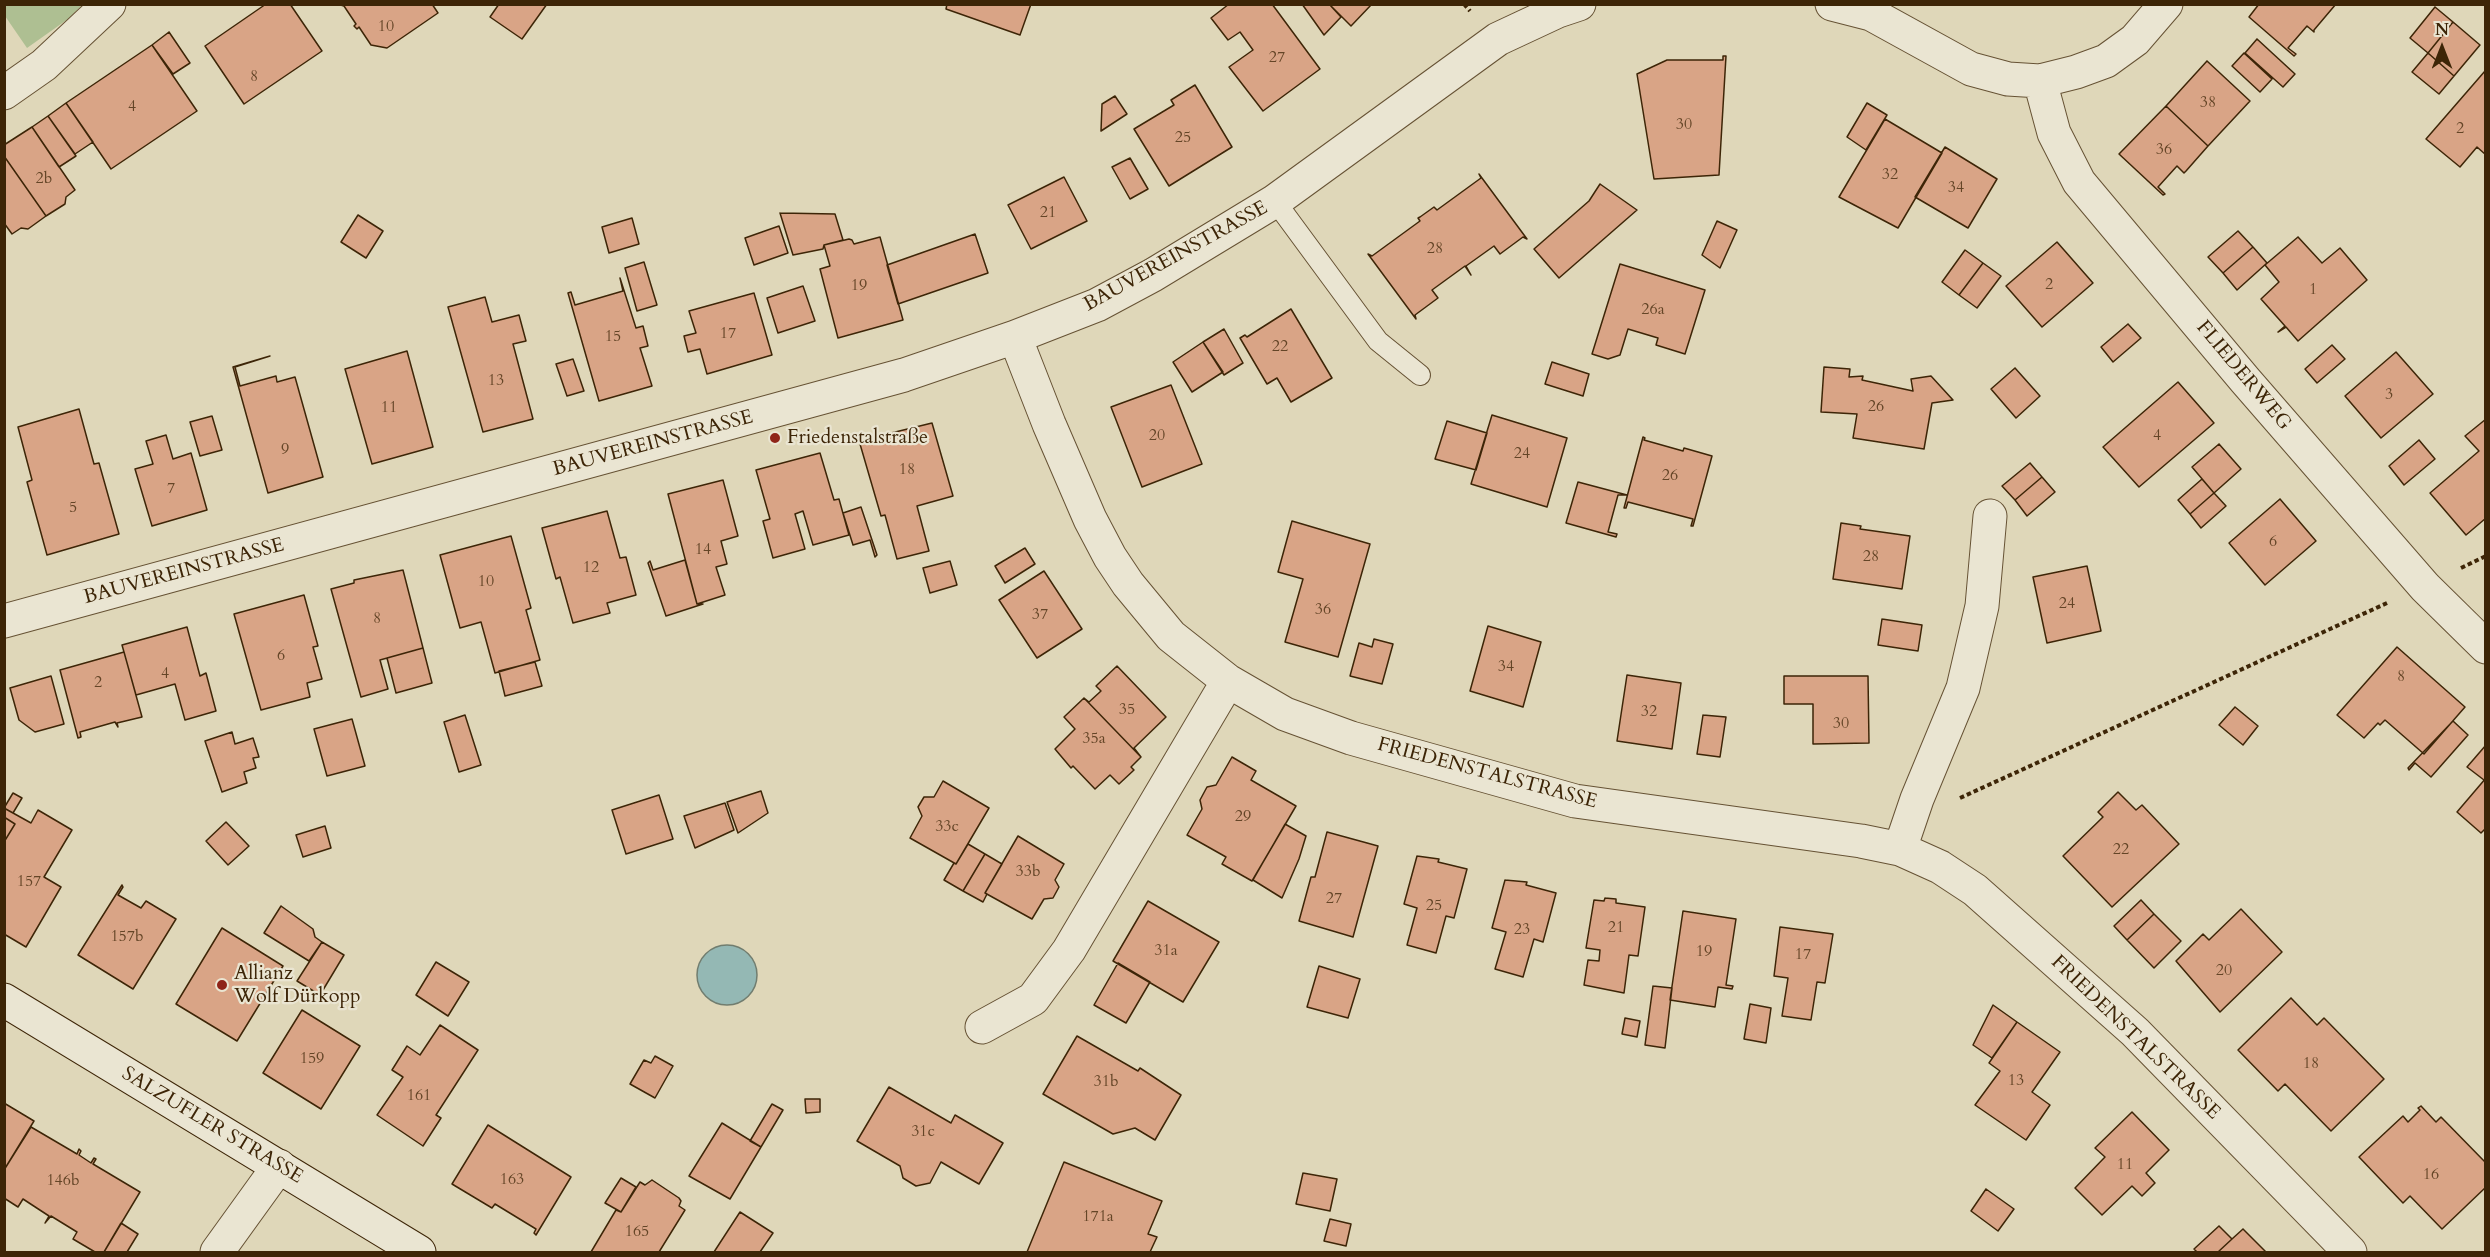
<!DOCTYPE html>
<html>
<head>
<meta charset="utf-8">
<style>
	body { margin:0 }
	#map { position:relative; width:2490px; height:1257px; overflow:hidden; background:#dfd7b9; font-family:Cardo,serif }
	canvas { display:block }
	.frame { position:absolute; inset:0; border:6px solid #3d2507; pointer-events:none }
	.north { position:absolute; left:2412px; top:18px; width:60px; height:60px; -webkit-text-stroke:4px #eae5d2; paint-order:stroke; rotate:0deg; font-size:16px; font-weight:700; line-height:24px; text-align:center; color:#3d2507 }
	.north::after { content:''; display:block; margin:auto; width:21px; height:27px; background:#3d2507; clip-path:polygon(50% 0,100% 100%,50% 72%,0 100%) }
</style>
</head>
<body>
<div id="map">
<canvas width="2490" height="1257"></canvas>
<div class="frame"></div>
<div class="north">N</div>
</div>
<script>
const ctx = document.querySelector('canvas').getContext('2d');
ctx.lineJoin = 'round';
function paint(path, color) { ctx.fillStyle = color; ctx.fill(path, 'evenodd'); }
const shape = rows => new Path2D(rows.map(r => 'M' + r).join(''));
function stroke(path, color, width, dash) { ctx.strokeStyle = color; ctx.lineWidth = width; ctx.lineCap = dash ? 'butt' : 'round'; ctx.setLineDash(dash || []); ctx.stroke(path); }
function drawText(font, color, halo, rows, align = 'center') {
  ctx.font = font + ' Cardo,serif'; ctx.lineWidth = 4.5; ctx.setLineDash([]); ctx.textBaseline = 'middle'; ctx.strokeStyle = halo; ctx.fillStyle = color; for (const [text, x, y, turn = 0] of rows) {
    ctx.save(); ctx.translate(x, y); ctx.rotate((+turn || 0) * Math.PI / 180); ctx.textAlign = isNaN(turn) ? turn : align; if (halo) ctx.strokeText(text, 0, 0); ctx.fillText(text, 0, 0); ctx.restore();
  }
}
const green = shape([
	[4,5,5,4,82,5,68,19,27,48,5,16]
]);
const water = shape([
	'697 975a30 30 0 1 1 60 0a30 30 0 1 1-60 0Z'
]);
const building = shape([
	[266,4,290,4,322,51,244,104,205,46,266,4],
	[337,4,432,4,438,13,387,48,371,45,359,27,357,29,354,26,356,24,344,6,337,4],
	[499,4,547,4,522,39,490,17,499,4],
	[947,4,1031,4,1020,35,946,9,947,4],
	[1229,4,1272,4,1320,69,1263,111,1229,67,1253,50,1240,32,1228,40,1211,18,1229,4],
	[1302,4,1329,4,1341,17,1324,35,1302,4],
	[1329,4,1372,4,1351,26,1329,4],
	[2259,4,2336,4,2314,30,2314,32,2307,26,2288,48,2296,54,2294,56,2249,17,2259,4],
	[2435,7,2453,22,2428,53,2410,38,2435,7],
	[2453,22,2480,45,2454,76,2428,53,2453,22],
	[169,32,190,63,173,74,152,45,169,32],
	[2257,39,2295,74,2283,87,2245,53,2257,39],
	[152,45,197,111,111,169,66,103,152,45],
	[2244,53,2272,79,2260,92,2232,66,2244,53],
	[2428,53,2454,76,2439,94,2412,72,2428,53],
	[1723,56,1726,56,1719,175,1654,179,1637,74,1667,60,1723,60,1723,56],
	[2207,61,2250,101,2208,146,2166,106,2207,61],
	[2485,71,2486,155,2477,147,2460,167,2426,139,2485,71],
	[1195,85,1232,147,1169,186,1134,129,1174,105,1171,100,1195,85],
	[1115,96,1127,114,1101,131,1102,104,1115,96],
	[66,103,93,142,75,154,48,116,66,103],
	[1867,103,1887,115,1866,150,1847,137,1867,103],
	[2166,106,2208,146,2186,171,2184,173,2177,166,2158,187,2165,194,2163,195,2119,154,2166,106],
	[48,116,76,156,59,167,32,127,48,116],
	[1885,119,1942,153,1898,228,1839,197,1885,119],
	[32,127,75,190,66,197,65,204,46,216,4,156,4,145,32,127],
	[1945,147,1997,179,1968,228,1915,197,1945,147],
	[4,156,46,216,28,229,21,228,12,234,4,223,4,156],
	[1130,158,1148,189,1130,199,1112,167,1130,158],
	[1479,174,1527,239,1523,237,1500,254,1494,246,1466,266,1471,275,1465,266,1432,290,1438,298,1415,315,1416,319,1368,254,1372,256,1420,221,1418,218,1420,217,1434,207,1437,210,1481,178,1479,174],
	[1064,177,1087,221,1031,249,1008,205,1064,177],
	[1600,184,1637,210,1559,278,1534,249,1589,201,1600,184],
	[780,213,835,214,843,240,824,245,823,249,793,255,780,213],
	[358,215,383,231,366,258,341,242,358,215],
	[632,218,639,244,609,253,602,227,632,218],
	[1717,221,1737,230,1720,268,1702,255,1717,221],
	[779,226,788,253,754,265,745,238,779,226],
	[2238,231,2253,247,2223,273,2208,257,2238,231],
	[975,234,988,273,898,304,887,265,975,234],
	[880,237,903,320,838,338,820,269,830,266,824,245,849,239,852,240,854,244,880,237],
	[2298,237,2322,263,2340,248,2367,280,2298,341,2286,327,2278,332,2285,326,2261,299,2279,282,2265,265,2298,237],
	[2057,242,2093,283,2042,327,2006,286,2057,242],
	[2253,247,2267,263,2237,290,2223,273,2253,247],
	[1965,250,1983,263,1959,295,1942,282,1965,250],
	[644,262,657,305,637,311,625,268,644,262],
	[1983,263,2001,276,1977,308,1959,295,1983,263],
	[1620,264,1705,290,1685,354,1656,345,1658,338,1628,329,1620,355,1608,359,1592,354,1620,264],
	[620,278,636,328,643,326,648,346,640,348,652,386,599,401,568,293,571,292,575,305,623,291,620,278],
	[803,286,815,321,778,333,767,298,803,286],
	[754,293,772,355,707,374,700,349,688,352,684,336,696,333,689,311,754,293],
	[485,297,492,322,519,315,526,341,513,344,533,419,483,432,448,307,485,297],
	[1291,309,1332,378,1291,402,1277,378,1267,384,1240,338,1245,335,1247,337,1291,309],
	[2128,324,2141,338,2113,362,2101,347,2128,324],
	[1224,329,1243,363,1224,375,1203,342,1224,329],
	[1203,342,1223,372,1192,392,1173,362,1203,342],
	[2332,345,2345,359,2317,383,2305,369,2332,345],
	[407,351,433,447,372,464,345,369,407,351],
	[2396,352,2433,394,2381,438,2345,396,2396,352],
	[270,356,235,367,240,386,276,376,277,382,295,377,323,477,268,493,233,367,270,356],
	[573,359,584,391,567,396,556,364,573,359],
	[1552,362,1589,374,1583,396,1545,384,1552,362],
	[1824,367,1850,369,1849,377,1863,376,1862,380,1913,391,1911,379,1931,376,1953,400,1932,403,1924,449,1853,438,1857,414,1821,412,1824,367],
	[2015,368,2040,396,2016,418,1991,389,2015,368],
	[2178,382,2214,423,2139,487,2103,447,2178,382],
	[1171,385,1202,464,1142,487,1111,407,1171,385],
	[79,409,94,464,99,463,119,534,47,555,27,482,32,480,18,427,79,409],
	[1492,415,1567,438,1547,507,1471,484,1492,415],
	[212,416,222,450,200,456,190,422,212,416],
	[2486,419,2486,518,2466,535,2430,493,2479,451,2465,436,2486,419],
	[1447,421,1487,433,1476,470,1435,459,1447,421],
	[932,423,953,496,917,506,929,551,897,559,885,515,881,516,860,444,884,438,883,435,932,423],
	[166,435,173,459,191,453,207,510,152,526,135,469,153,464,146,441,166,435],
	[1643,437,1645,438,1644,440,1683,451,1684,448,1712,456,1693,526,1691,526,1693,519,1628,502,1626,508,1624,508,1643,437],
	[2419,440,2435,459,2404,485,2389,466,2419,440],
	[2219,444,2241,469,2214,493,2192,467,2219,444],
	[820,453,834,500,839,499,849,535,813,545,803,511,795,514,805,549,773,558,763,521,770,519,756,470,820,453],
	[2030,463,2042,477,2015,500,2002,486,2030,463],
	[2042,477,2055,492,2027,516,2015,500,2042,477],
	[2202,479,2214,493,2190,514,2178,500,2202,479],
	[723,480,738,536,721,541,727,564,716,567,725,595,697,604,668,494,723,480],
	[1578,482,1627,495,1618,495,1608,532,1617,534,1616,537,1566,523,1578,482],
	[2214,493,2226,506,2201,528,2190,514,2214,493],
	[2280,499,2316,541,2265,585,2229,543,2280,499],
	[861,507,877,555,875,557,870,540,853,545,843,513,861,507],
	[607,511,620,558,626,557,636,595,607,603,610,613,573,623,560,577,556,579,542,528,607,511],
	[1292,521,1370,544,1338,657,1285,642,1303,579,1278,572,1292,521],
	[1841,523,1861,526,1860,529,1910,536,1902,589,1833,579,1841,523],
	[511,536,531,608,526,610,540,660,495,673,481,622,460,628,440,555,511,536],
	[1025,548,1035,564,1005,583,995,566,1025,548],
	[685,560,697,604,703,604,666,616,648,563,650,561,653,570,685,560],
	[950,561,957,585,930,593,923,568,950,561],
	[2087,566,2101,631,2047,643,2033,577,2087,566],
	[403,570,423,648,380,660,388,689,361,697,331,589,354,583,354,580,403,570],
	[1044,571,1082,629,1037,658,999,600,1044,571],
	[304,595,318,646,313,647,322,679,307,683,310,697,261,710,234,614,304,595],
	[1882,619,1922,625,1918,651,1878,645,1882,619],
	[1488,626,1541,642,1523,707,1470,691,1488,626],
	[187,627,200,676,206,673,216,711,185,720,175,684,136,695,122,645,187,627],
	[1374,639,1393,644,1382,684,1350,676,1359,643,1372,647,1374,639],
	[2397,647,2465,707,2424,754,2385,720,2380,725,2378,723,2364,738,2337,715,2397,647],
	[423,648,432,683,396,693,387,658,423,648],
	[124,652,142,717,117,723,118,727,115,722,80,732,81,737,78,738,60,670,124,652],
	[535,662,542,686,505,696,499,671,535,662],
	[1117,666,1166,717,1134,748,1141,757,1084,698,1089,702,1101,691,1096,686,1117,666],
	[1627,675,1681,683,1672,749,1617,741,1627,675],
	[51,676,64,724,35,732,19,720,10,688,51,676],
	[1784,676,1868,676,1869,743,1813,744,1813,704,1784,704,1784,676],
	[1084,698,1141,757,1131,767,1134,770,1119,784,1110,775,1095,789,1073,766,1071,768,1055,749,1075,729,1064,717,1084,698],
	[2235,707,2258,726,2243,745,2219,725,2235,707],
	[465,715,481,765,459,772,444,722,465,715],
	[1703,715,1726,717,1720,757,1697,754,1703,715],
	[352,719,365,766,327,776,314,729,352,719],
	[2453,721,2468,735,2431,777,2415,763,2409,770,2408,768,2453,721],
	[232,732,235,744,253,738,259,757,253,758,256,768,244,772,247,783,222,792,205,741,232,732],
	[2486,745,2486,778,2484,780,2467,767,2486,745],
	[1232,757,1256,771,1251,780,1296,806,1252,881,1222,864,1226,857,1187,835,1202,809,1200,800,1207,787,1216,785,1232,757],
	[2486,778,2486,828,2481,833,2457,812,2486,778],
	[943,781,989,808,956,864,910,838,922,816,918,807,924,797,934,797,943,781],
	[761,791,768,813,738,833,727,802,761,791],
	[2118,792,2136,810,2142,805,2179,844,2112,907,2063,856,2103,817,2098,812,2118,792],
	[13,793,22,798,13,813,4,808,13,793],
	[659,795,673,839,626,854,612,810,659,795],
	[725,803,734,830,695,848,684,816,725,803],
	[4,808,31,823,38,810,72,830,44,877,61,887,26,947,4,934,4,842,15,824,4,817,4,808],
	[4,817,15,824,4,842,4,817],
	[226,822,249,846,228,865,206,841,226,822],
	[1285,824,1306,836,1299,859,1282,898,1253,880,1285,824],
	[325,826,331,848,303,857,296,835,325,826],
	[1327,832,1378,846,1353,937,1299,921,1311,877,1315,877,1327,832],
	[1018,836,1064,864,1055,880,1059,887,1053,898,1044,899,1032,919,985,893,1018,836],
	[968,844,985,854,963,891,944,880,954,863,956,864,968,844],
	[985,854,1002,864,985,893,987,894,983,902,963,891,985,854],
	[1417,856,1439,859,1438,862,1467,869,1454,918,1446,916,1436,953,1407,945,1417,908,1404,904,1417,856],
	[1505,880,1527,882,1526,885,1556,893,1543,942,1534,939,1523,977,1495,969,1506,932,1492,928,1505,880],
	[122,885,123,887,118,895,141,908,146,901,176,919,133,989,78,955,122,885],
	[1605,898,1616,899,1616,903,1645,907,1638,956,1629,955,1624,993,1584,985,1588,960,1599,961,1600,950,1586,948,1594,900,1604,901,1605,898],
	[2141,900,2154,914,2127,940,2114,926,2141,900],
	[1148,901,1219,942,1183,1002,1113,961,1148,901],
	[281,906,313,929,315,937,322,942,309,961,264,933,281,906],
	[2241,909,2282,952,2220,1012,2176,961,2203,934,2209,940,2241,909],
	[1683,911,1736,919,1726,985,1733,986,1732,989,1718,987,1715,1007,1670,1000,1683,911],
	[2154,914,2181,941,2154,968,2127,940,2154,914],
	[1780,927,1833,934,1825,983,1817,982,1811,1020,1782,1016,1788,978,1774,976,1780,927],
	[222,928,283,966,237,1041,176,1004,222,928],
	[322,942,344,955,320,995,297,981,322,942],
	[436,962,469,982,448,1016,416,995,436,962],
	[1118,963,1150,982,1126,1023,1094,1005,1118,963],
	[1319,966,1360,979,1348,1018,1307,1007,1319,966],
	[1653,986,1672,988,1665,1048,1645,1045,1653,986],
	[2291,998,2317,1025,2324,1018,2384,1079,2331,1131,2285,1084,2278,1091,2238,1050,2291,998],
	[1750,1004,1771,1008,1766,1043,1744,1039,1750,1004],
	[1993,1005,2017,1022,1992,1058,1973,1045,1993,1005],
	[302,1010,360,1046,321,1109,263,1073,302,1010],
	[1625,1018,1640,1021,1637,1037,1622,1034,1625,1018],
	[2017,1022,2060,1052,2032,1092,2050,1105,2026,1140,1975,1105,2000,1071,1989,1063,2017,1022],
	[440,1025,478,1050,436,1115,441,1118,423,1146,377,1115,403,1077,392,1070,407,1046,420,1055,440,1025],
	[1077,1036,1138,1071,1140,1068,1181,1095,1155,1140,1135,1128,1113,1134,1043,1094,1077,1036],
	[655,1056,673,1066,655,1098,630,1084,644,1060,651,1063,655,1056],
	[889,1087,951,1123,955,1115,1003,1143,979,1184,941,1162,930,1183,916,1186,903,1178,900,1166,857,1141,889,1087],
	[805,1099,820,1099,820,1112,806,1113,805,1099],
	[4,1103,34,1121,4,1170,4,1103],
	[772,1104,783,1110,761,1147,750,1141,772,1104],
	[2421,1106,2436,1122,2441,1117,2486,1163,2486,1187,2442,1229,2410,1196,2403,1203,2359,1157,2403,1116,2408,1122,2420,1110,2418,1108,2421,1106],
	[2132,1112,2169,1150,2146,1173,2155,1183,2142,1196,2132,1186,2102,1215,2075,1188,2105,1157,2095,1148,2132,1112],
	[722,1123,761,1147,730,1199,689,1176,722,1123],
	[488,1125,571,1177,536,1235,534,1233,536,1229,495,1204,492,1208,452,1184,488,1125],
	[31,1127,77,1154,79,1149,81,1151,79,1155,91,1163,94,1158,96,1159,93,1164,140,1192,104,1252,95,1252,73,1239,77,1232,51,1216,45,1223,49,1216,23,1199,18,1207,4,1198,4,1170,31,1127],
	[1064,1162,1162,1201,1148,1234,1157,1237,1150,1252,1027,1252,1064,1162],
	[1303,1173,1337,1179,1330,1211,1296,1204,1303,1173],
	[621,1178,636,1187,621,1212,605,1203,621,1178],
	[652,1180,679,1198,681,1201,679,1206,685,1210,659,1252,591,1252,616,1210,621,1212,640,1182,645,1185,652,1180],
	[1986,1189,2014,1209,1998,1231,1971,1211,1986,1189],
	[740,1212,773,1233,760,1252,714,1252,740,1212],
	[1330,1219,1351,1224,1346,1246,1324,1241,1330,1219],
	[121,1223,138,1234,127,1252,104,1252,121,1223],
	[2219,1226,2232,1239,2218,1252,2197,1252,2194,1249,2219,1226],
	[2243,1229,2266,1252,2218,1252,2232,1239,2243,1229]
]);
const path = shape([
	[1464,4,1470,11],
	[2461,568,2486,556],
	[1960,798,2387,603]
]);
const lane = shape([
	[1275,201,1378,341,1420,375]
]);
const street = shape([
	[1832,4,1871,14,1971,69,2008,79,2040,81,2076,72,2106,61,2135,40,2166,4],
	[2040,81,2054,133,2079,182,2245,380,2425,587,2486,647],
	[4,93,44,65,109,4],
	[1015,337,1049,424,1090,519,1110,557,1128,584,1171,636,1228,681,1285,714,1351,738,1575,801,1861,841,1900,849,1940,867,1975,890,2135,1032,2350,1252],
	[4,621,904,375,1015,337,1097,305,1153,275,1275,201,1498,39,1558,11,1579,4],
	[1900,849,1917,799,1963,688,1982,606,1990,516],
	[982,1027,1033,999,1069,950,1228,681],
	[217,1252,279,1166]
]);
const secondary = shape([
	[4,1000,419,1252]
]);
const markers = [
	[775,438,6,"#8f2418"],
	[222,985,6,"#8f2418"]
];
const numberNames = [
	["10",386,27],
	["27",1277,58],
	["8",254,77],
	["38",2208,103],
	["4",132,107],
	["30",1684,125],
	["2",2460,129],
	["25",1183,138],
	["36",2164,150],
	["32",1890,175],
	["2b",44,179],
	["34",1956,188],
	["21",1048,213],
	["28",1435,249],
	["2",2049,285],
	["19",859,286],
	["1",2313,290],
	["26a",1653,310],
	["17",728,334],
	["15",613,337],
	["22",1280,347],
	["13",496,381],
	["3",2389,395],
	["26",1876,407],
	["11",389,408],
	["20",1157,436],
	["4",2157,436],
	["9",285,450],
	["24",1522,454],
	["18",907,470],
	["26",1670,476],
	["7",171,489],
	["5",73,508],
	["6",2273,542],
	["14",703,550],
	["28",1871,557],
	["12",591,568],
	["10",486,582],
	["24",2067,604],
	["36",1323,610],
	["37",1040,615],
	["8",377,619],
	["6",281,656],
	["34",1506,667],
	["4",165,674],
	["8",2401,677],
	["2",98,683],
	["35",1127,710],
	["32",1649,712],
	["30",1841,724],
	["35a",1094,739],
	["29",1243,817],
	["33c",947,827],
	["22",2121,850],
	["33b",1028,872],
	["157",29,882],
	["27",1334,899],
	["25",1434,906],
	["21",1616,928],
	["23",1522,930],
	["157b",127,937],
	["31a",1166,951],
	["19",1704,952],
	["17",1803,955],
	["20",2224,971],
	["159",312,1059],
	["18",2311,1064],
	["13",2016,1081],
	["31b",1106,1082],
	["161",419,1096],
	["31c",923,1132],
	["11",2125,1165],
	["16",2431,1175],
	["163",512,1180],
	["146b",63,1181],
	["171a",1098,1217],
	["165",637,1232]
];
const streetNames = [
	["BAUVEREINSTRASSE",1176,257,-29],
	["FLIEDERWEG",2243,376,50],
	["BAUVEREINSTRASSE",653,444,-15],
	["BAUVEREINSTRASSE",184,572,-15],
	["FRIEDENSTALSTRASSE",1487,774,15],
	["FRIEDENSTALSTRASSE",2135,1038,44],
	["SALZUFLER STRASSE",212,1126,31]
];
const poiNames = [
	["Friedenstalstraße",787,438],
	["Allianz",234,974],
	["Wolf Dürkopp",234,997]
];
paint(green, '#aebf92');
paint(water, '#94b8b4');
stroke(water, '#717d6f', 1.5);
paint(building, '#d9a486');
stroke(building, '#3d2507', 1.5);
stroke(lane, '#665234', 22);
stroke(street, '#665234', 35);
stroke(secondary, '#3d2507', 35);
stroke(path, '#3d2507', 4, [4.5, 3]);
stroke(lane, '#eae5d2', 20);
stroke(street, '#eae5d2', 33);
stroke(secondary, '#eae5d2', 33);
for (const [x, y, r, color] of markers) { const dot = new Path2D(); dot.arc(x, y, r, 0, 2 * Math.PI); ctx.fillStyle = color; ctx.fill(dot); stroke(dot, '#eae5d2', 2); }
drawText('16px', '#644527', null, numberNames);
drawText('20px', '#3d2507', '#eae5d2', streetNames);
drawText('20px', '#3d2507', '#eae5d2', poiNames, 'left');
</script>
</body>
</html>
